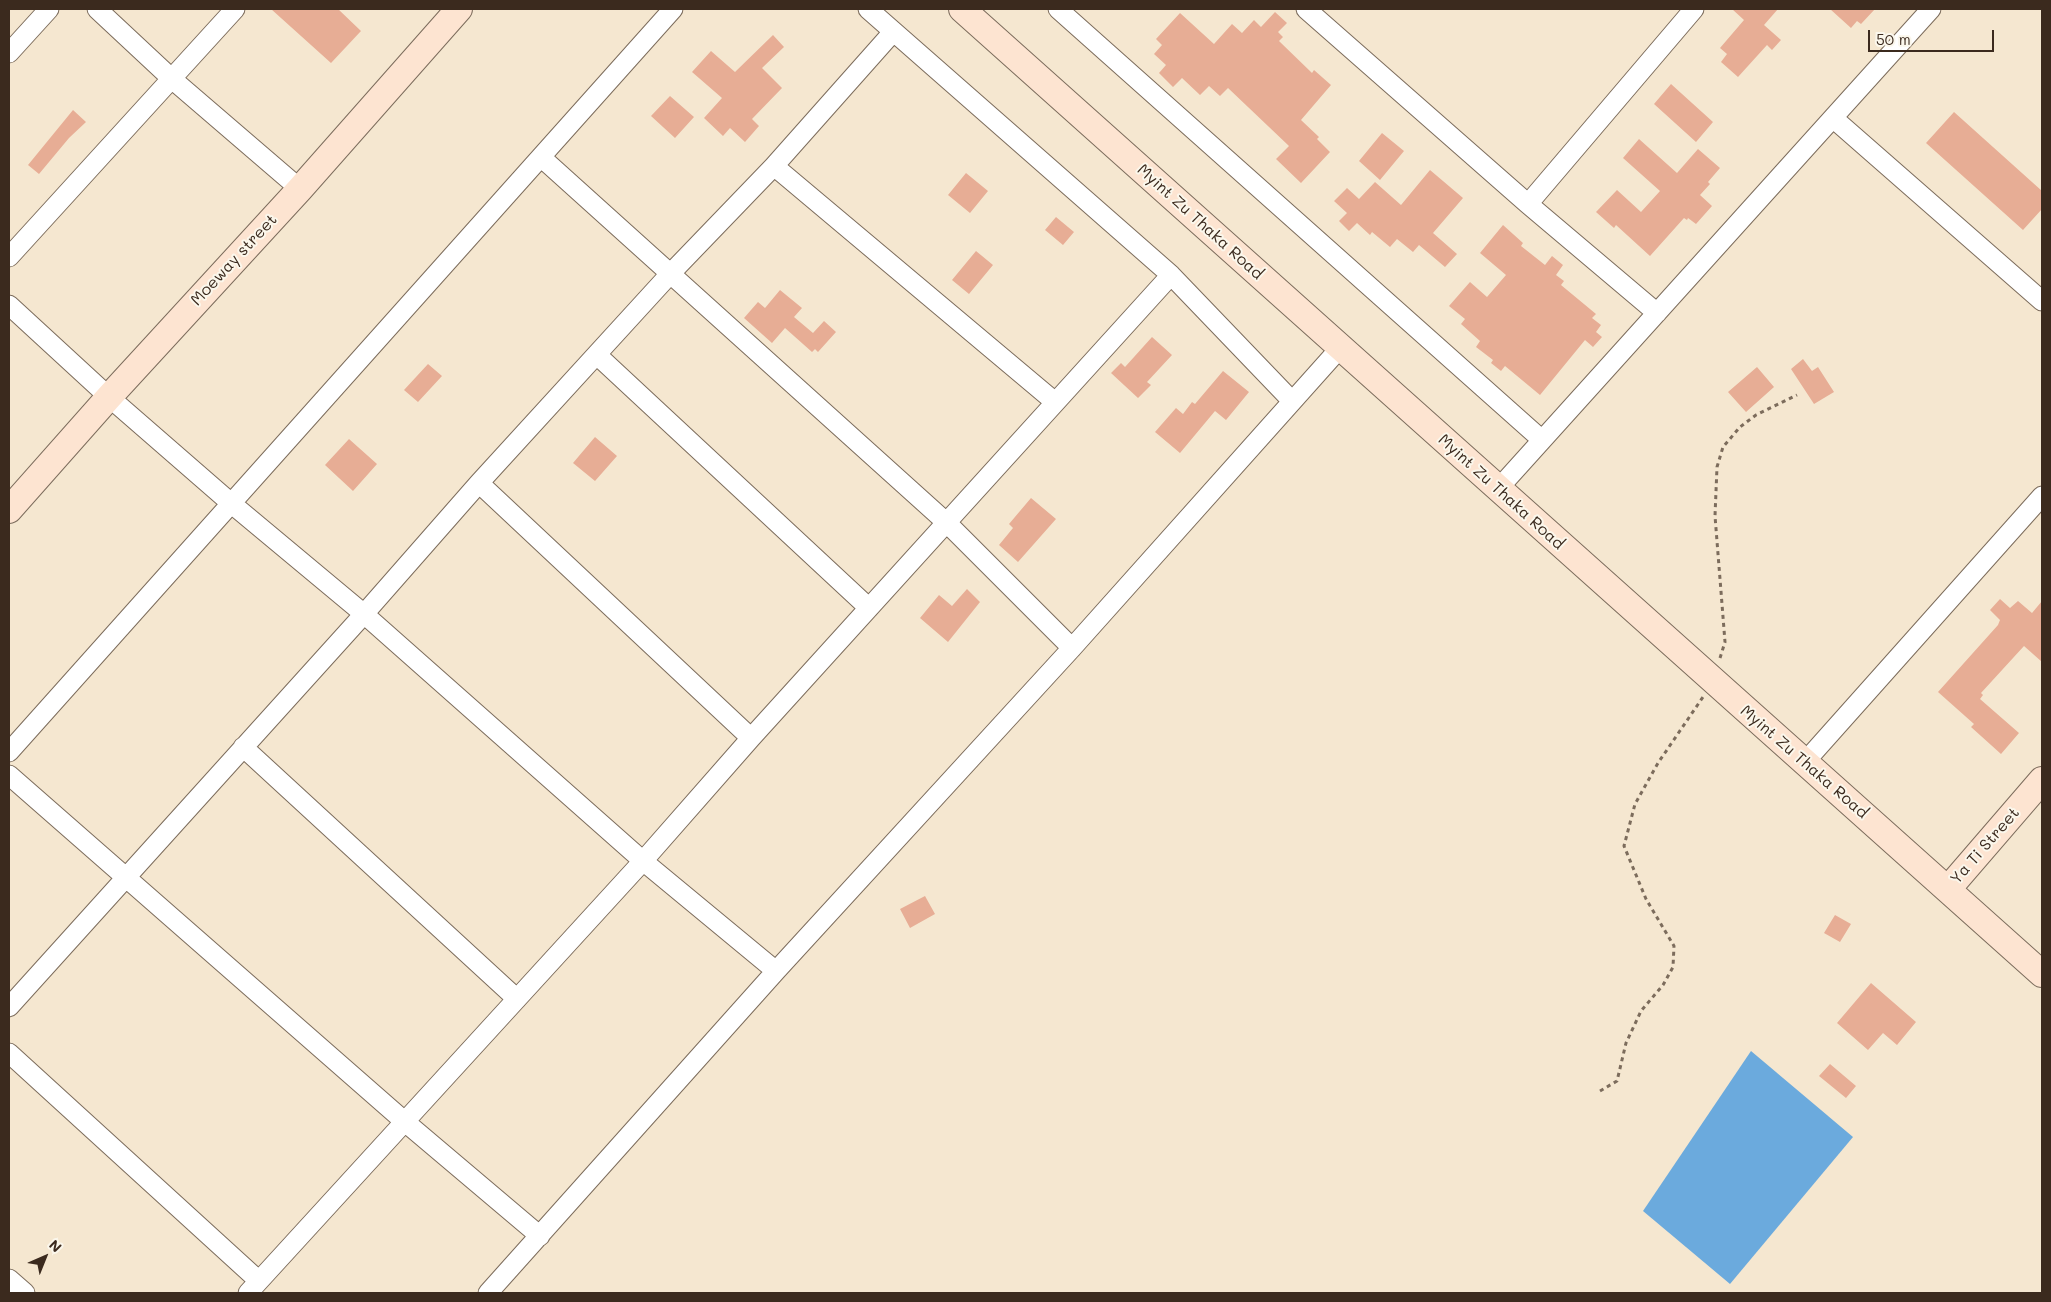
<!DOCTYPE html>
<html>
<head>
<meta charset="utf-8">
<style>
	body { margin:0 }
	#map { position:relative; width:2051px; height:1302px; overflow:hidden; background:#f5e7d0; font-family:Mali,sans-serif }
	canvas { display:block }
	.frame { position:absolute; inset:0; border:10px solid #3b2a1e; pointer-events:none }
	.north { position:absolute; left:20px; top:1232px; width:50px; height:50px; -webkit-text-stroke:4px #fbf7ec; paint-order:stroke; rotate:44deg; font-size:14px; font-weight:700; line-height:20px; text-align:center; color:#3b2a1e }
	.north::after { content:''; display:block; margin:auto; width:18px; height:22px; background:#3b2a1e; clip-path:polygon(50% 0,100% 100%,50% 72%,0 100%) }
	.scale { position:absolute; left:1868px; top:30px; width:126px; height:22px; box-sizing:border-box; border:2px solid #3b2a1e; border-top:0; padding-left:6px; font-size:15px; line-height:18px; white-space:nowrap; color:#3b2a1e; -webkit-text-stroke:4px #fbf7ec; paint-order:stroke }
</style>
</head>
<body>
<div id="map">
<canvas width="2051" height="1302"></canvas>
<div class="frame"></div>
<div class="north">N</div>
<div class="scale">50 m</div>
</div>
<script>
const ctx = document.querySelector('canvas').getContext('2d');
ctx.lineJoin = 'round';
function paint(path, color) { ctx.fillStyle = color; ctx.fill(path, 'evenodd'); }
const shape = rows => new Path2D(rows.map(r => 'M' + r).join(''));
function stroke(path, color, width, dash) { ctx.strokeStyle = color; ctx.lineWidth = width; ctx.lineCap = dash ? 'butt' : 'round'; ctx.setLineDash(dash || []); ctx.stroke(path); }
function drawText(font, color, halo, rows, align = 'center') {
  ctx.font = font + ' Mali,sans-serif'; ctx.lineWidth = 4; ctx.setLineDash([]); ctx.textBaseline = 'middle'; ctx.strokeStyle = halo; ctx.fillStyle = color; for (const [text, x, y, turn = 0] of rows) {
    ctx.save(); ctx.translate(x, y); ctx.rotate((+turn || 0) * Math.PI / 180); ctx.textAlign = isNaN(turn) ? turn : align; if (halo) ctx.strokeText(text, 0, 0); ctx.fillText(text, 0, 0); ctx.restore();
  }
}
const water = shape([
	[1751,1051,1853,1137,1730,1284,1643,1211]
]);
const building = shape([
	[271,9,338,9,361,31,331,63],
	[1732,9,1778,9,1764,25,1781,40,1772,50,1767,45,1738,77,1721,62,1727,54,1720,48,1744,20],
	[1830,9,1875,9,1861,24,1857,21,1851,28],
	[1275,12,1287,23,1278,32,1283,37,1279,41,1312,73,1314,70,1331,85,1301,120,1319,137,1317,139,1330,152,1301,183,1276,159,1289,146,1228,88,1220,96,1209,86,1200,95,1182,78,1173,87,1159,73,1166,65,1154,54,1162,45,1156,39,1180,13,1214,44,1232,24,1242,33,1254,20,1261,27],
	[773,35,784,47,762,68,782,88,752,119,759,126,745,142,730,128,723,136,704,118,722,98,692,72,711,51,735,72],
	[1671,84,1713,122,1696,142,1654,104],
	[670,96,694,117,675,138,651,116],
	[73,110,86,122,69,138,39,174,28,165],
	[1954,112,2042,191,2042,209,2023,230,1926,143],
	[1382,133,1404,151,1380,180,1359,161],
	[1639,139,1677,173,1698,149,1720,168,1708,182,1710,184,1700,195,1712,206,1696,224,1688,218,1687,220,1684,218,1650,256,1616,225,1614,228,1596,212,1617,190,1641,212,1660,191,1623,158],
	[1430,170,1463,198,1433,233,1457,254,1445,267,1419,245,1413,252,1397,239,1390,247,1372,232,1370,235,1357,223,1349,231,1339,221,1347,213,1334,201,1347,188,1359,199,1375,182,1401,205],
	[966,173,988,191,970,213,948,195],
	[1056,217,1074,232,1063,245,1045,230],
	[1503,225,1523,243,1521,246,1545,265,1552,256,1563,265,1556,275,1564,281,1561,285,1596,314,1592,318,1601,325,1596,332,1602,337,1593,347,1585,340,1540,395,1505,366,1501,371,1491,363,1493,360,1476,347,1480,341,1461,324,1465,319,1449,306,1470,282,1487,297,1506,275,1480,253],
	[976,251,993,265,969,294,952,280],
	[780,290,802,308,794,317,813,333,824,321,836,332,818,352,815,349,812,352,785,328,772,343,744,318,758,302,765,308],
	[1152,337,1172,355,1147,382,1151,385,1138,398,1111,373,1121,363,1125,367],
	[1803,359,1812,371,1818,367,1834,392,1814,404,1791,369],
	[428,364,442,376,418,402,404,390],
	[1757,367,1774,387,1746,412,1728,392],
	[1223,371,1249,392,1226,420,1215,411,1180,453,1155,432,1176,408,1183,414,1192,402,1195,404],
	[595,437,617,456,595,481,573,463],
	[349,439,377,464,353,491,325,465],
	[1031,498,1056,519,1018,562,999,545,1013,528,1009,524],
	[967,589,980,602,948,642,920,618,939,595,952,606],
	[2000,599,2010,608,2018,601,2032,613,2042,601,2042,662,2024,646,1981,693,1983,695,1980,699,2019,733,2001,754,1971,727,1974,724,1938,692,1998,625,2000,620,1990,610],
	[925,896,935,914,910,928,900,909],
	[1835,915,1851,924,1840,942,1824,933],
	[1871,983,1916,1022,1897,1045,1883,1033,1868,1050,1837,1023],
	[1830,1064,1856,1086,1846,1098,1819,1076]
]);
const path = shape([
	[1720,658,1725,642,1715,516,1717,467,1723,447,1740,427,1756,415,1797,395],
	[1600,1091,1617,1081,1626,1043,1641,1011,1663,985,1673,967,1674,946,1646,899,1624,846,1635,804,1658,763,1703,697]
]);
const street = shape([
	[97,9,172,79,300,189],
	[868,9,1171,275,1292,401],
	[1058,9,1542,440],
	[1306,9,1528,204,1657,313],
	[9,53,49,9],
	[1833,118,2042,301],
	[542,158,947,523,1072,648],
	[774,166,1055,402],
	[1528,204,1694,9],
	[9,257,235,9],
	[9,305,109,397,232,504,364,614,643,861,776,971],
	[597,355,869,608],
	[479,483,751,738],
	[1498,489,1931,9],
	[243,747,517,999],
	[9,752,673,9],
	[1804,763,2042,496],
	[9,775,404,1121,540,1236],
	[9,1007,364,614,479,483,670,274,774,166,893,32],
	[9,1053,259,1281],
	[9,1279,25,1293],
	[248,1293,643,861,751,738,1171,275],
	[488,1293,776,971,1072,648,1340,348]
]);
const secondary = shape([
	[962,9,2042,974],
	[9,510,109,397,300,189,459,9],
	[1948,889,2042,780]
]);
const streetNames = [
	["Myint Zu Thaka Road",1200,222,42],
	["Moeway street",234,260,-47],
	["Myint Zu Thaka Road",1501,492,42],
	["Myint Zu Thaka Road",1804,762,41],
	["Ya Ti Street",1985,846,-49]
];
paint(water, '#6baadd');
paint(building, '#e7ad95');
stroke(street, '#7c6c5c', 21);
stroke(secondary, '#7c6c5c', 28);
stroke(path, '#7c6c5c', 3, [4, 4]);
stroke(street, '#fff', 19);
stroke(secondary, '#fde4d1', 26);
drawText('16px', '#3b2a1e', '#fbf7ec', streetNames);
</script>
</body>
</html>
